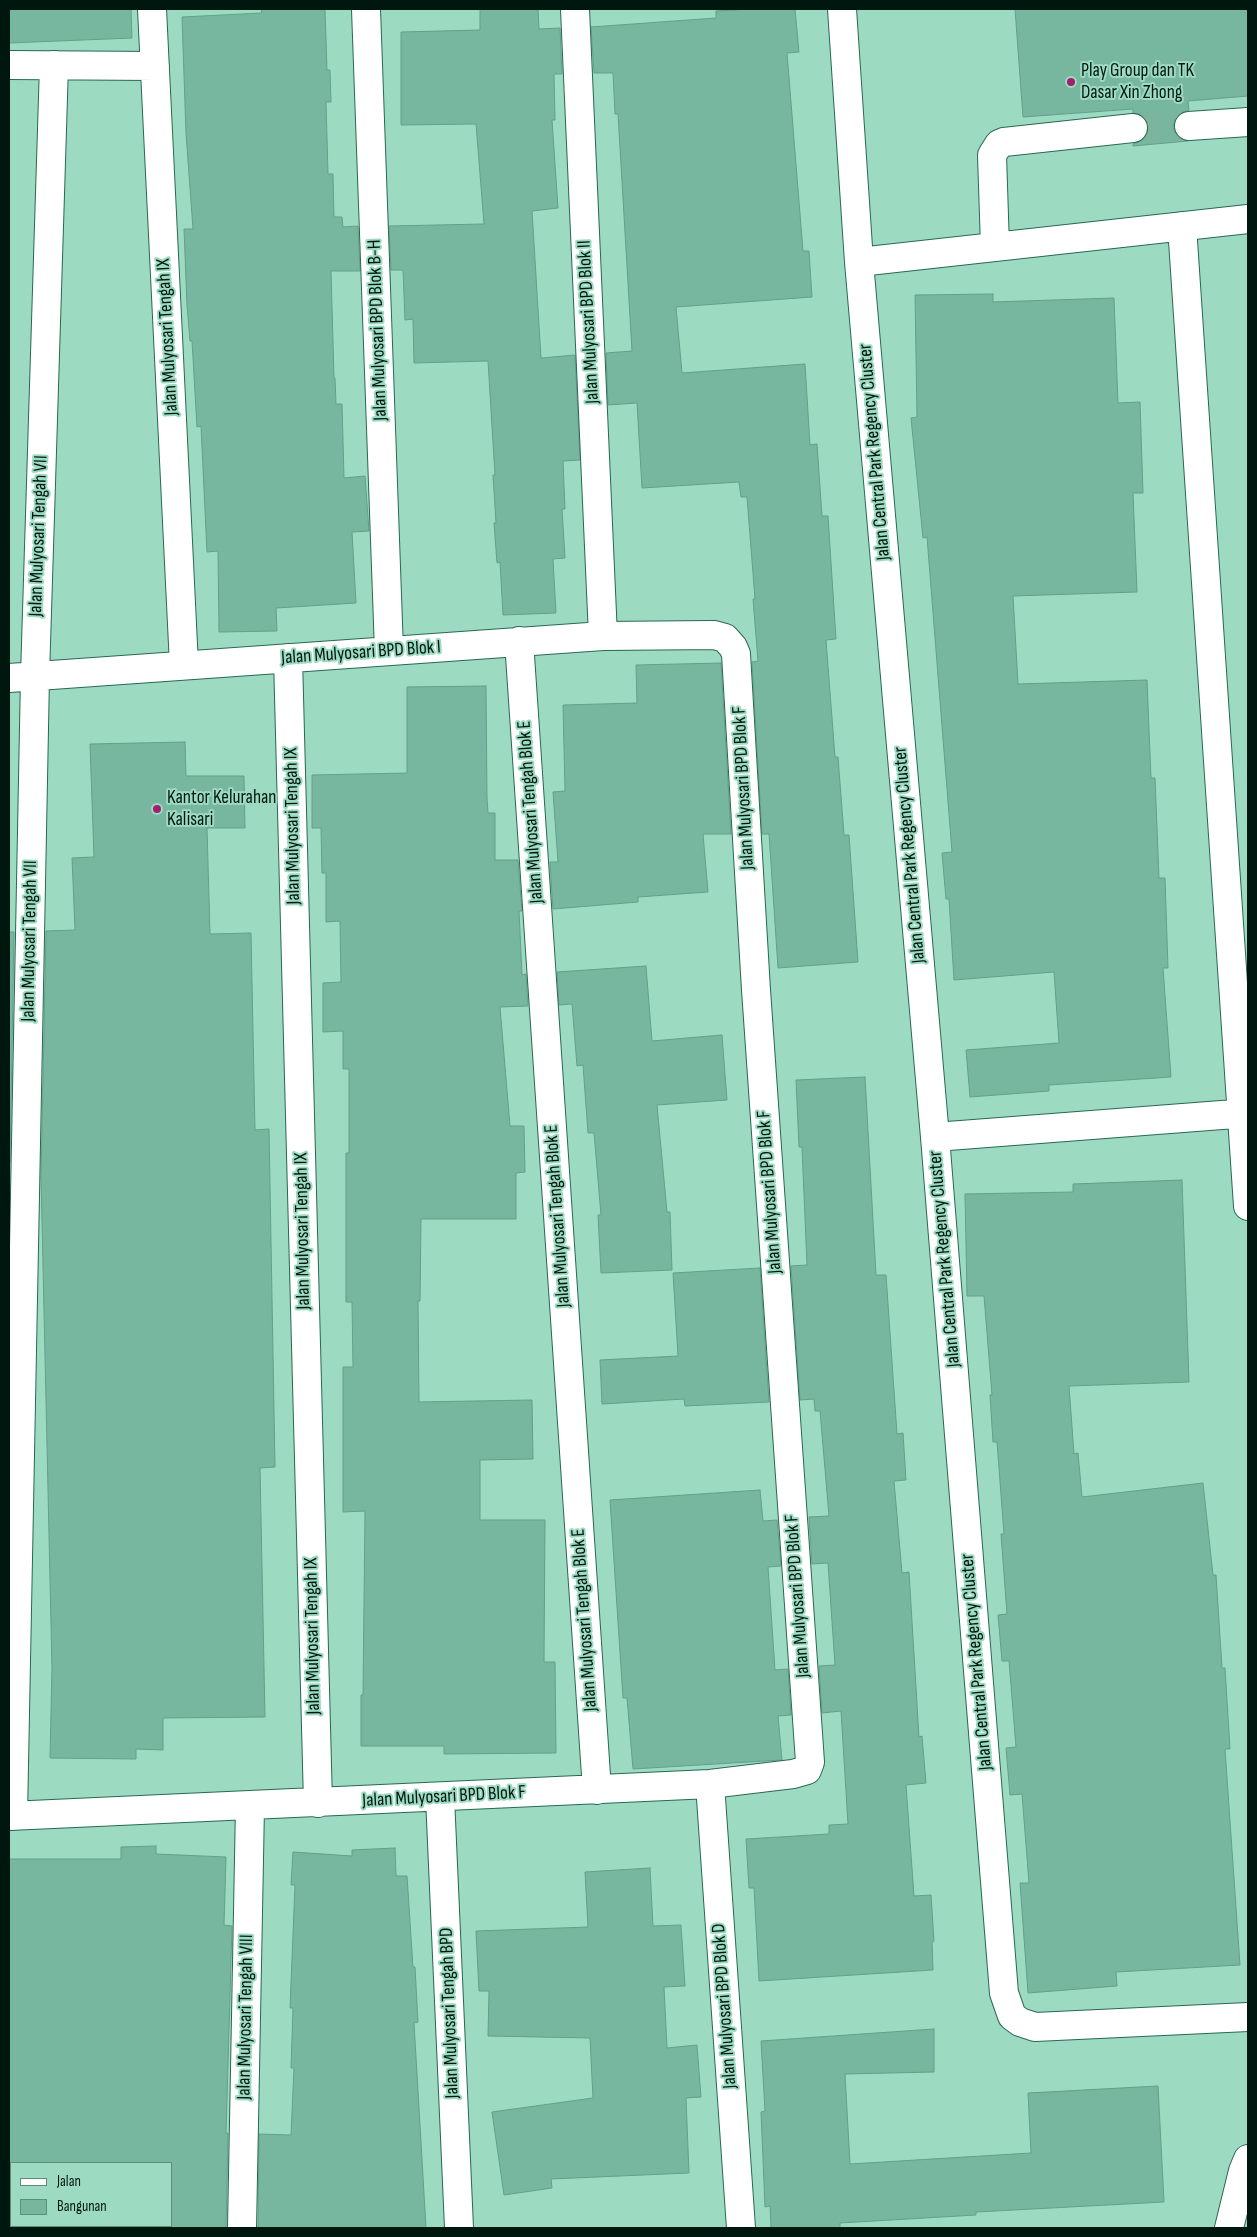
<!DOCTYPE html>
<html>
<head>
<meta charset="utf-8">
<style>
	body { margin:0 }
	#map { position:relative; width:1257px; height:2237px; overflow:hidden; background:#9cdbc2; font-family:"Sofia Sans Condensed",sans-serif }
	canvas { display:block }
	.frame { position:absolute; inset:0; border:10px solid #00170f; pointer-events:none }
	.legend { position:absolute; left:10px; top:2162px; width:162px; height:65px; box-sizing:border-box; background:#9cdbc2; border:1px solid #5e8d7a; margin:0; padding:6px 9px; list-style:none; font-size:15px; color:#00170f }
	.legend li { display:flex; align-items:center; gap:10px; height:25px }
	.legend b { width:25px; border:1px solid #5e8d7a }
</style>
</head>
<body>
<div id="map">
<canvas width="1257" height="2237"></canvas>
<div class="frame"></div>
<ul class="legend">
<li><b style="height:6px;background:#fff"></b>Jalan</li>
<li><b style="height:14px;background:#78b79f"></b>Bangunan</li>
</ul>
</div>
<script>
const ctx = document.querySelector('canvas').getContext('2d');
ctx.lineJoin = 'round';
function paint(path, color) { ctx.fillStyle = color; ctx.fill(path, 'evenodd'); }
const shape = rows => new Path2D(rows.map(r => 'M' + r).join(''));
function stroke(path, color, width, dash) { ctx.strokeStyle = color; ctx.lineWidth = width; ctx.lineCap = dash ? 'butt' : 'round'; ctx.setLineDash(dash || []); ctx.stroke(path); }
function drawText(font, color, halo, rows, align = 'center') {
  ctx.font = font + ' "Sofia Sans Condensed",sans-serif'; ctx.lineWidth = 4; ctx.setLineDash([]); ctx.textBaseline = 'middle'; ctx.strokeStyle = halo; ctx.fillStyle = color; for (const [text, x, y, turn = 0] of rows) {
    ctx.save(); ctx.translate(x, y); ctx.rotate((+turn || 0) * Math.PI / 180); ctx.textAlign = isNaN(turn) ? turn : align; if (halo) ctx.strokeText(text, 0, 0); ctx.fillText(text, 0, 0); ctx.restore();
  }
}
const building = shape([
	[9,9,131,9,132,38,9,43,9,9],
	[261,9,325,9,327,70,330,70,331,102,326,102,328,174,333,174,334,217,342,217,343,227,358,226,360,271,331,271,334,378,335,378,336,404,342,404,344,478,365,476,369,531,352,532,356,603,276,608,277,631,219,632,218,551,207,552,201,426,197,427,192,341,190,341,187,305,184,229,193,229,186,133,182,17,262,13,261,9],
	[480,9,538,9,539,29,560,28,562,74,554,74,555,120,552,120,558,208,532,211,541,358,575,355,580,460,563,461,565,509,562,509,565,558,553,559,556,613,503,615,500,562,497,563,494,523,496,523,493,475,495,475,488,361,414,363,413,319,405,320,403,270,391,270,389,226,484,224,476,124,401,125,401,32,480,30,480,9],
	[752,9,795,9,799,52,787,53,803,251,809,251,812,297,676,307,682,373,805,364,810,445,817,444,822,516,828,516,836,639,826,640,835,757,838,757,844,835,849,835,858,962,778,968,769,834,762,834,752,662,758,661,753,599,755,599,747,497,741,497,739,482,642,488,637,403,608,405,606,353,632,351,618,114,615,114,613,73,594,73,591,27,716,18,716,11,752,9],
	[1015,9,1248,9,1248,96,1188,101,1189,110,1180,113,1175,119,1173,127,1176,135,1188,141,1133,146,1133,144,1143,140,1147,134,1149,127,1145,118,1140,114,1133,113,1133,109,1023,117,1015,9],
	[993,294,993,302,1114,298,1118,403,1140,402,1143,493,1133,493,1137,592,1013,596,1018,684,1147,680,1151,778,1155,778,1159,878,1165,878,1168,968,1163,968,1171,1077,1049,1085,1049,1091,970,1097,966,1050,1059,1043,1054,972,954,980,949,899,946,899,942,853,952,852,927,537,923,538,911,418,917,417,915,295,993,294],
	[721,663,731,834,703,834,708,892,638,897,638,902,553,909,550,862,558,862,553,792,565,791,563,705,637,703,636,665,721,663],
	[486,686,487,798,488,813,495,813,495,860,518,860,522,911,519,911,522,975,526,974,528,1006,500,1007,510,1126,524,1126,525,1172,516,1173,516,1219,421,1219,420,1301,418,1301,419,1402,532,1400,533,1459,480,1460,480,1520,545,1520,544,1662,555,1662,556,1753,444,1754,444,1746,361,1746,361,1695,363,1695,365,1511,343,1512,343,1367,353,1367,352,1302,346,1302,346,1153,349,1153,349,1069,343,1069,343,1031,323,1032,323,983,341,982,340,921,326,922,326,873,322,873,321,828,312,828,312,775,407,773,407,687,486,686],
	[185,742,186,776,244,776,245,828,207,828,210,934,251,933,255,1130,269,1129,275,1467,260,1468,265,1717,163,1718,163,1750,136,1749,136,1759,50,1758,52,1669,41,1177,46,931,75,930,72,858,94,857,90,744,185,742],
	[9,932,14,932,10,1163,9,1163,9,932],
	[646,966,652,1041,722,1035,727,1100,657,1105,667,1212,670,1212,672,1270,601,1273,598,1215,601,1215,594,1133,588,1133,583,1065,577,1066,572,1004,559,1005,557,972,646,966],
	[865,1077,876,1275,886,1275,897,1434,903,1433,906,1480,894,1481,902,1573,909,1572,919,1737,922,1736,926,1783,906,1785,914,1896,931,1895,934,1941,932,1942,933,1970,759,1981,754,1888,749,1888,746,1839,829,1834,829,1825,848,1824,841,1711,822,1713,819,1666,835,1665,828,1563,812,1564,809,1517,829,1516,820,1411,815,1411,814,1399,800,1400,791,1266,807,1265,802,1147,799,1147,796,1080,865,1077],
	[1182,1180,1189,1382,1069,1386,1074,1454,1078,1453,1082,1497,1203,1483,1213,1575,1216,1575,1222,1668,1225,1668,1230,1749,1225,1749,1240,1965,1116,1972,1117,1986,1028,1993,1020,1883,1029,1883,1022,1794,1010,1795,1006,1748,1016,1747,1009,1661,1002,1661,998,1615,1007,1614,1001,1534,1004,1534,997,1442,993,1442,990,1395,992,1395,984,1296,967,1296,965,1194,1073,1192,1073,1184,1182,1180],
	[760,1268,769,1402,685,1406,684,1399,602,1404,600,1360,678,1356,673,1273,760,1268],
	[760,1490,763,1521,777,1520,781,1566,768,1567,775,1670,788,1669,791,1715,778,1716,782,1760,633,1769,627,1698,623,1698,610,1500,760,1490],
	[156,1846,156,1854,226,1857,224,1925,232,1926,226,2133,228,2133,226,2228,171,2228,171,2163,9,2163,9,1859,121,1859,121,1847,156,1846],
	[395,1848,396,1876,407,1876,413,1967,415,1967,418,2022,414,2023,426,2228,258,2228,259,2134,291,2135,294,2068,291,2068,293,2008,290,2008,295,1885,291,1885,293,1852,352,1856,352,1850,395,1848],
	[650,1868,653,1926,681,1925,685,1986,664,1987,667,2048,697,2045,701,2097,686,2098,689,2173,551,2179,552,2188,504,2195,492,2112,593,2098,590,2038,488,2036,489,1991,479,1991,476,1931,588,1927,585,1872,650,1868],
	[934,2029,934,2072,845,2074,850,2164,1031,2153,1028,2093,1158,2086,1164,2202,976,2212,976,2215,840,2223,840,2228,771,2228,770,2206,765,2207,761,2112,765,2111,761,2041,934,2029]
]);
const minorTunnel = shape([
	[1133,128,1189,126]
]);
const minor = shape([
	[152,9,184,665],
	[366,9,389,651],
	[575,9,603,636],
	[842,9,859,262,935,1137,1004,1993,1012,2016,1020,2022,1035,2027,1248,2017],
	[9,65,155,66],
	[1189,126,1248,122],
	[1182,226,1248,1206],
	[995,247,992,155,999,144,1004,142,1133,128],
	[859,262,1248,219],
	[519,641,597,1790],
	[288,658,318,1803],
	[9,678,603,636,714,635,725,638,733,647,736,654,756,990,810,1762,807,1770,793,1774,710,1784,9,1816],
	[935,1137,1248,1113],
	[710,1784,741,2228],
	[440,1797,459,2228],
	[13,1816,35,676,54,65],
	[242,2228,250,1806],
	[1229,2228,1243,2171,1248,2159]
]);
const markers = [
	[1071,82,5,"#a11f70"],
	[157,809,5,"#a11f70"]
];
const poiNames = [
	["Play Group dan TK",1081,71],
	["Dasar Xin Zhong",1081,93],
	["Kantor Kelurahan",167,798],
	["Kalisari",167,820]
];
const streetNames = [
	["Jalan Mulyosari BPD Blok II",589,322,-93],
	["Jalan Mulyosari BPD Blok B-H",378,330,-92],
	["Jalan Mulyosari Tengah IX",168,337,-93],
	["Jalan Central Park Regency Cluster",875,452,-95],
	["Jalan Mulyosari Tengah VII",39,536,-88],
	["Jalan Mulyosari BPD Blok I",361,653,-4],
	["Jalan Mulyosari BPD Blok F",744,788,-93],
	["Jalan Mulyosari Tengah Blok E",531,812,-94],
	["Jalan Mulyosari Tengah IX",293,826,-91],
	["Jalan Central Park Regency Cluster",910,855,-95],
	["Jalan Mulyosari Tengah VII",30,941,-89],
	["Jalan Mulyosari BPD Blok F",770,1192,-94],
	["Jalan Mulyosari Tengah Blok E",558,1216,-94],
	["Jalan Mulyosari Tengah IX",303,1231,-91],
	["Jalan Central Park Regency Cluster",945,1259,-95],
	["Jalan Mulyosari BPD Blok F",798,1596,-94],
	["Jalan Mulyosari Tengah Blok E",585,1620,-94],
	["Jalan Mulyosari Tengah IX",313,1636,-91],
	["Jalan Central Park Regency Cluster",977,1662,-95],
	["Jalan Mulyosari BPD Blok F",444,1797,-3],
	["Jalan Mulyosari BPD Blok D",725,2006,-94],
	["Jalan Mulyosari Tengah BPD",450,2013,-92],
	["Jalan Mulyosari Tengah VIII",246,2017,-89]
];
paint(building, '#78b79f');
stroke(building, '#62a089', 1);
stroke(minorTunnel, '#7db49e', 28, [28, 14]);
stroke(minor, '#296853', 30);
stroke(minor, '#fff', 28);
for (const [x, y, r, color] of markers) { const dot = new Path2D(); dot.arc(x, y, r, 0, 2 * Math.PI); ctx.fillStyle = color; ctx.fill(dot); stroke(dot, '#9cdbc2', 2); }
drawText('19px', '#00170f', '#9cdbc2', poiNames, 'left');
drawText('19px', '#00170f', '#9cdbc2', streetNames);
</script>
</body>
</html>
